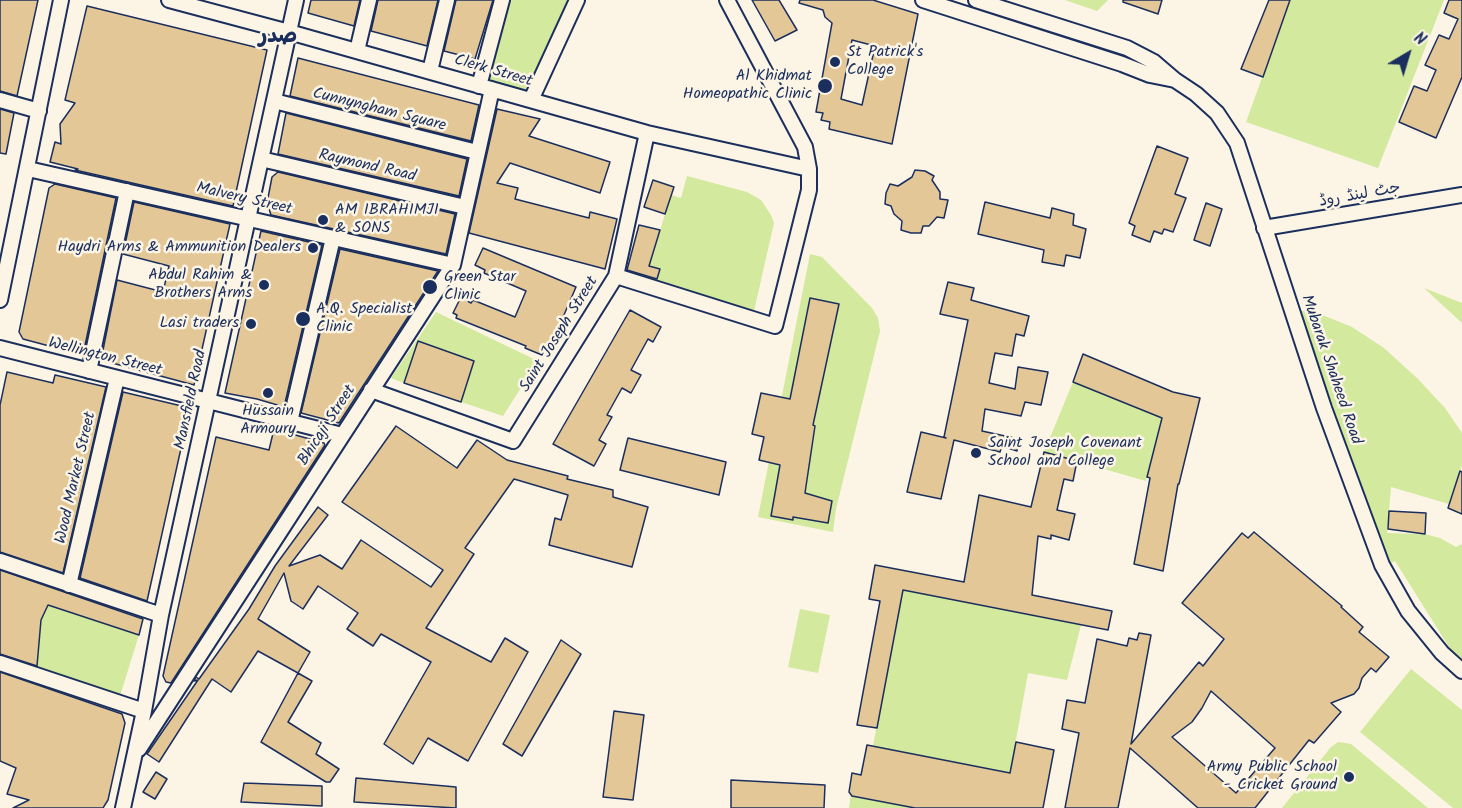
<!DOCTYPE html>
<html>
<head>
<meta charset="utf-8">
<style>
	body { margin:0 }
	#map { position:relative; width:1462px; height:808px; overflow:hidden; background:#fcf5e5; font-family:Kalam,sans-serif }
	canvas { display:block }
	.north { position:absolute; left:1378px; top:24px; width:60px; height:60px; -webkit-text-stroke:4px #fcf5e5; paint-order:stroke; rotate:38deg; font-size:16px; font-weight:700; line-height:24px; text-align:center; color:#1b2f5e }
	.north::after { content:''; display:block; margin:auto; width:21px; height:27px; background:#1b2f5e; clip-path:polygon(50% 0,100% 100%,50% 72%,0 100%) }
</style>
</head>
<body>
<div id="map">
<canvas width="1462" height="808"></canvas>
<div class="north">N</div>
</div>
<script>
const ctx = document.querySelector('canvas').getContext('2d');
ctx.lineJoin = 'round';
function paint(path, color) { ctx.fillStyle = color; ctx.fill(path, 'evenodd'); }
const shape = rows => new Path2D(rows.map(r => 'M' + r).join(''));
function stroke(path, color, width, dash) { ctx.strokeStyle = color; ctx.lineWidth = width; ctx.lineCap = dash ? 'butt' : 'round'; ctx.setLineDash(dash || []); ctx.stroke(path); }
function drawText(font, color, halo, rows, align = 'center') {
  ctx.font = font + ' Kalam,"Playpen Sans Arabic",sans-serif'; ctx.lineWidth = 5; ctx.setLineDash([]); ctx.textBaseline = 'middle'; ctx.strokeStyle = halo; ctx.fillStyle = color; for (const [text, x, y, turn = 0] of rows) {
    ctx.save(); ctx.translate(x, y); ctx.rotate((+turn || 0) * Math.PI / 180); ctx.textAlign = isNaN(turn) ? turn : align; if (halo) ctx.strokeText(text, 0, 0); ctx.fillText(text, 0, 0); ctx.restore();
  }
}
const green = shape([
	[502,0,577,0,531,100,479,86],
	[1065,0,1108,0,1097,11],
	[1290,0,1444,0,1378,168,1246,122],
	[687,176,747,192,761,200,771,215,774,223,754,311,657,280,660,269,649,266,671,195,681,198],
	[810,254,822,257,872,308,878,318,880,331,836,509,833,532,758,517],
	[1424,288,1462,303,1462,323],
	[1298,310,1320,314,1352,327,1384,348,1418,379,1445,408,1462,433,1462,465,1449,504,1391,487,1387,533,1425,534,1440,538,1456,547,1462,544,1462,663,1456,658,1395,561,1389,564,1361,503],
	[436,312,538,361,503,416,461,402,473,361,418,341,404,383,391,378],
	[1073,382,1163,418,1146,481,1044,452],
	[903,590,1081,625,1067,680,1028,673,1010,773,873,746],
	[48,605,139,635,119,699,36,671,41,620],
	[800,609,830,615,818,673,788,667],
	[1411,669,1462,710,1462,808,1453,808,1360,732],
	[1338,742,1351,744,1428,808,1282,808,1331,747],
	[851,794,915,808,849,808]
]);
const building = shape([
	[0,0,38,0,17,96,0,91,0,0],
	[311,0,360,0,354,26,308,13,311,0],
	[378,0,438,0,427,46,371,31,378,0],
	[456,0,493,0,475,59,444,51,456,0],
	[752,0,779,0,797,30,775,41,752,0],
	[800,0,873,0,918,14,892,144,829,129,830,122,821,120,823,113,816,112,832,23,825,17,823,10,799,3,800,0],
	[852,40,875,46,862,105,841,99,852,40],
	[1123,0,1162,0,1158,14,1123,2,1123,0],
	[1269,0,1290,0,1263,77,1241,69,1269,0],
	[1449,0,1462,0,1462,77,1436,138,1399,122,1414,86,1427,91,1436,70,1425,65,1439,35,1449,39,1458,19,1444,13,1449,0],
	[87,6,267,50,233,206,75,170,78,169,50,162,55,142,61,144,60,124,75,103,65,100,87,6],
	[298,58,479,105,471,141,290,96,298,58],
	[0,109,14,113,6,154,0,153,0,109],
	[497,109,540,119,529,136,610,162,600,193,510,163,497,183,518,188,515,199,589,218,590,212,617,219,605,269,469,233,497,109],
	[286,113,467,159,459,196,278,154,286,113],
	[1157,146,1188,158,1175,194,1186,198,1173,232,1164,229,1162,234,1154,231,1150,242,1132,235,1135,226,1129,223,1157,146],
	[915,170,925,171,934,176,932,180,940,192,940,199,948,200,944,218,937,217,929,226,923,226,921,233,911,233,901,230,902,221,894,214,891,206,885,204,886,193,890,184,898,186,912,177,915,170],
	[278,172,455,214,446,254,271,215,267,203,272,177,278,172],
	[653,180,674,187,665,214,644,207,653,180],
	[55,184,116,198,83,355,23,339,19,332,49,188,55,184],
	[134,202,230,224,194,385,101,360,117,280,163,292,169,266,123,254,134,202],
	[985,202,1050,218,1052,208,1074,214,1073,225,1086,229,1080,258,1066,255,1064,266,1042,262,1044,250,978,234,985,202],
	[1206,203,1222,209,1210,246,1194,240,1206,203],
	[639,225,660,230,649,266,660,269,657,279,627,270,639,225],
	[261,231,322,245,284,407,257,399,225,393,261,231],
	[483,248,576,287,548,352,544,350,542,355,525,348,526,346,456,318,457,315,453,313,461,297,471,303,473,300,515,317,526,291,484,273,485,270,475,265,483,248],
	[340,249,438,271,339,423,301,413,340,249],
	[948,282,974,288,971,300,1029,316,1024,336,1016,334,1012,356,995,353,989,383,1015,389,1018,367,1048,372,1041,405,1025,402,1021,416,985,409,982,431,1019,439,1017,451,1002,446,1000,452,954,440,941,499,907,492,921,432,946,438,944,437,968,320,940,314,948,282],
	[810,298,839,304,813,425,815,426,805,493,832,501,828,523,793,517,793,520,771,516,780,465,759,460,764,437,752,434,761,393,790,399,810,298],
	[630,310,661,327,653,342,648,339,631,370,641,375,631,393,622,388,607,415,612,417,599,440,606,444,594,466,553,444,630,310],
	[418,341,474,361,461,402,404,383,418,341],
	[1083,354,1173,392,1200,398,1179,484,1178,484,1163,571,1134,564,1150,478,1147,477,1162,418,1073,382,1083,354],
	[7,372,53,383,55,375,106,387,63,573,0,552,0,405,7,372],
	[123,392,190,408,147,601,80,578,123,392],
	[396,426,457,468,477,440,507,460,568,476,567,479,613,490,613,497,648,507,632,567,549,545,555,518,561,520,568,495,514,479,465,548,474,554,426,628,491,662,505,638,528,652,468,761,428,738,413,764,384,744,431,662,381,634,373,646,347,629,358,613,318,586,303,609,291,601,284,573,258,619,310,652,298,673,258,651,231,692,212,679,159,762,147,754,198,680,194,681,196,677,199,679,249,609,275,566,318,507,328,515,289,566,320,555,342,569,361,540,431,587,443,570,342,502,396,426],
	[274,429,324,443,325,445,171,683,166,682,163,676,216,437,269,450,274,429],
	[628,438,726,462,719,495,620,470,628,438],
	[1044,452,1077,461,1073,481,1064,479,1057,510,1075,514,1069,540,1051,535,1051,539,1038,536,1032,595,1112,611,1108,630,903,590,877,728,857,725,880,601,869,599,875,565,964,582,979,495,1031,507,1044,452],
	[1460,471,1462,472,1462,514,1448,508,1460,471],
	[1389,511,1426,513,1425,534,1388,529,1389,511],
	[1254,532,1342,606,1341,607,1363,627,1359,632,1389,657,1376,672,1371,668,1362,678,1359,688,1354,694,1331,703,1341,712,1314,743,1309,740,1255,808,1198,808,1130,748,1118,808,1065,808,1079,733,1062,729,1067,700,1085,703,1097,639,1127,646,1129,638,1137,640,1139,633,1151,635,1131,744,1199,662,1203,666,1224,639,1182,603,1242,533,1248,538,1254,532],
	[1211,691,1275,748,1236,793,1172,737,1192,722,1202,708,1211,691],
	[0,570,143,619,139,635,48,605,41,620,37,666,0,654,0,570],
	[561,640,581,654,522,756,503,744,561,640],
	[0,672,122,714,125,723,108,800,103,808,13,808,29,800,7,794,16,768,0,761,0,672],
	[298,673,312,681,288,722,321,743,316,754,339,769,330,782,326,782,261,742,298,673],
	[614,711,644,715,633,800,603,797,614,711],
	[1016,742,1054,750,1043,808,915,808,852,796,849,792,852,773,861,775,867,745,1010,773,1016,742],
	[156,772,167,779,155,799,143,792,156,772],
	[356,778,456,787,456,808,354,802,356,778],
	[731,780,825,785,824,808,731,808,731,780],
	[244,783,322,786,322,806,241,802,244,783]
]);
const minor = shape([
	[169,0,289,32,647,133,809,169],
	[923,0,1122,64,1150,75,1175,80,1154,62,1127,48,976,0],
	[357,51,369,0],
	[430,71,447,0],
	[1175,80,1196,94,1217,113,1237,143,1324,408,1382,565,1408,611,1442,653,1462,671],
	[479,86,502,0],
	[0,100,39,111],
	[531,100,577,0],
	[274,101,477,152],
	[261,159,465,207],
	[28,169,453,265],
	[1264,228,1462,195],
	[616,276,647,133],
	[0,300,61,0],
	[0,348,342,435],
	[89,371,127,191],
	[371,390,513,441,616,276,775,326,809,190,809,169,805,147,727,0],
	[290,422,333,238],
	[0,561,161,615],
	[69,585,117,378],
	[0,663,144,711],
	[139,749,453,265,492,89],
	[123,808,144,711,161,615,296,0]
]);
const markers = [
	[835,62,6,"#1b2f5e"],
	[825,86,8,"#1b2f5e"],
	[323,220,6,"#1b2f5e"],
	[313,248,6,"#1b2f5e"],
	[264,285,6,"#1b2f5e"],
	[430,287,8,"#1b2f5e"],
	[303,319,8,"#1b2f5e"],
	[251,324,6,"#1b2f5e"],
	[268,393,6,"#1b2f5e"],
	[976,453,6,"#1b2f5e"],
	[1349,777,6,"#1b2f5e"]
];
const poiNames = [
	["St Patrick's",847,53],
	["College",847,71],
	["Al Khidmat",812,77,"right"],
	["Homeopathic Clinic",812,95,"right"],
	["AM IBRAHIMJI",335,211],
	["& SONS",335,229],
	["Haydri Arms & Ammunition Dealers",301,248,"right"],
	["Abdul Rahim &",252,276,"right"],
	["Brothers Arms",252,294,"right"],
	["Green Star",444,278],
	["Clinic",444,296],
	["A.Q. Specialist",316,310],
	["Clinic",316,328],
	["Lasi traders",239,324,"right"],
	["Hussain",268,412,"center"],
	["Armoury",268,430,"center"],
	["Saint Joseph Covenant",988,444],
	["School and College",988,462],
	["Army Public School",1337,768,"right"],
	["- Cricket Ground",1337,786,"right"]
];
const streetNames = [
	["Clerk Street",493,72,16],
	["Cunnyngham Square",379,111,14],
	["Raymond Road",367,167,13],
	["جٹ لینڈ روڈ",1360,196,-10],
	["Malvery Street",244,200,13],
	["Saint Joseph Street",560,335,-58],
	["Wellington Street",105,358,14],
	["Mubarak Shaheed Road",1330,370,71],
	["Mansfield Road",192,400,-78],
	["Bhicaji Street",328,426,-57],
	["Wood Market Street",77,478,-77]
];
const districtNames = [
	["صدر",278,38]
];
paint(green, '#d2e99e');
paint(building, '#e3c797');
stroke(building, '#1b2f5e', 1.5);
stroke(minor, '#1b2f5e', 18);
stroke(minor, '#fcf5e5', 14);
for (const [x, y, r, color] of markers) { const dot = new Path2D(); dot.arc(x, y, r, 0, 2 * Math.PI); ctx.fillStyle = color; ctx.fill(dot); stroke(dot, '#fcf5e5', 2); }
drawText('16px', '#1b2f5e', '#fcf5e5', poiNames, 'left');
drawText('16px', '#1b2f5e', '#fcf5e5', streetNames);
drawText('bold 22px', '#1b2f5e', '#fcf5e5', districtNames);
</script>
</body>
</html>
